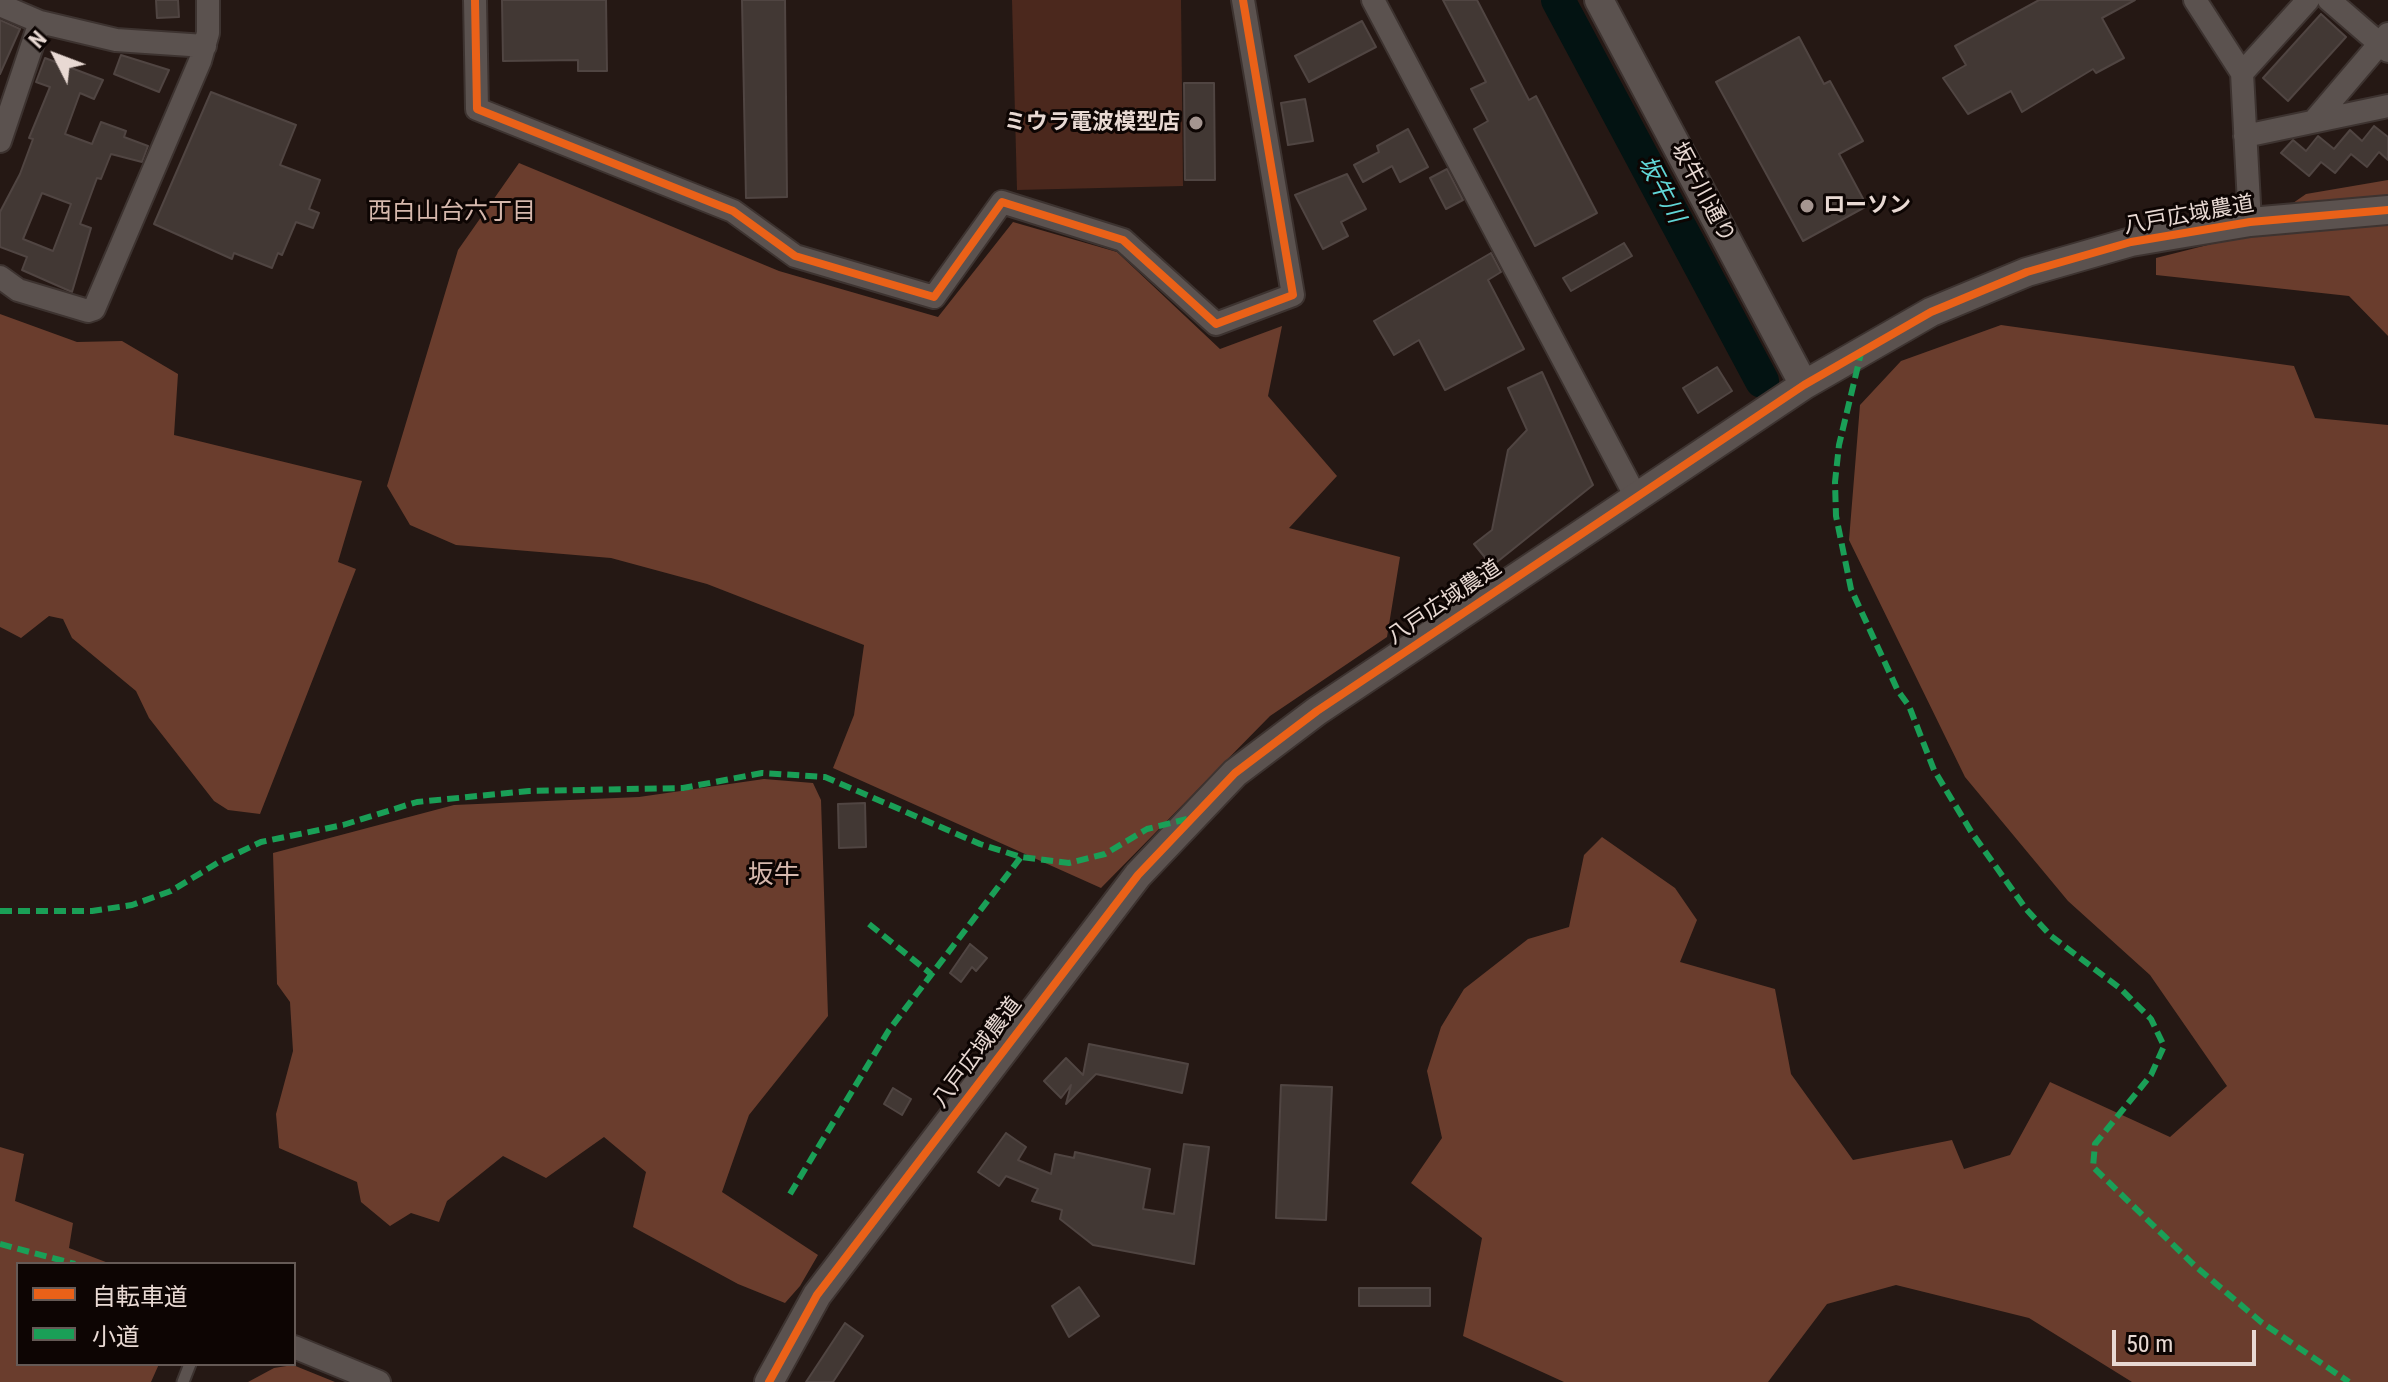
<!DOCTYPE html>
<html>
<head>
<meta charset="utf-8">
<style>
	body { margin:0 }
	#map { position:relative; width:2388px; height:1382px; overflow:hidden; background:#251814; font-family:"Roboto Condensed","Noto Sans JP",sans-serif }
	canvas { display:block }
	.legend { position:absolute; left:16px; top:1262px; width:280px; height:104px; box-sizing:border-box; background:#0d0503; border:2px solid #655a56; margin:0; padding:10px 14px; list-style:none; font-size:24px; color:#e8d9d3 }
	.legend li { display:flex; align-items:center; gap:16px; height:40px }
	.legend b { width:40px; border:2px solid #655a56 }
	.north { position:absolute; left:16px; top:16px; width:80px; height:80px; -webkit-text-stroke:6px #0d0503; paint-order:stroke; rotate:312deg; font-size:22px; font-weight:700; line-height:32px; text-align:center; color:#e8d9d3 }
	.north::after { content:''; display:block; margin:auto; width:28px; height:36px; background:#e8d9d3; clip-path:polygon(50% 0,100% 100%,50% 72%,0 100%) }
	.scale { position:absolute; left:2112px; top:1330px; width:144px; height:36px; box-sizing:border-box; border:4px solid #e8d9d3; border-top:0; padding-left:10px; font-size:24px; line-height:28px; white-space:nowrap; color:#e8d9d3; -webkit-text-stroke:6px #0d0503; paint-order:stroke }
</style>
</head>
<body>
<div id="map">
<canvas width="2388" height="1382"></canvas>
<ul class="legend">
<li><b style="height:10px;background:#ea6118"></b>自転車道</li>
<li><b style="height:10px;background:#1a9f57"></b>小道</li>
</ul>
<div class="north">N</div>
<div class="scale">50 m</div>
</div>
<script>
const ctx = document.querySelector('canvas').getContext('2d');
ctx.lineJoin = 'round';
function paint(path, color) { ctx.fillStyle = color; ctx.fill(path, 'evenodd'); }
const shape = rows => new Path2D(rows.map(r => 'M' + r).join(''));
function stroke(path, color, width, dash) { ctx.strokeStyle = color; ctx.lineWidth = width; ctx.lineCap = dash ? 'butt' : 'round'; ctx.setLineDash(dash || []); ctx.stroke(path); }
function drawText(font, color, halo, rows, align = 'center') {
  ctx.font = font + ' "Roboto Condensed","Noto Sans JP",sans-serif'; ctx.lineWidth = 6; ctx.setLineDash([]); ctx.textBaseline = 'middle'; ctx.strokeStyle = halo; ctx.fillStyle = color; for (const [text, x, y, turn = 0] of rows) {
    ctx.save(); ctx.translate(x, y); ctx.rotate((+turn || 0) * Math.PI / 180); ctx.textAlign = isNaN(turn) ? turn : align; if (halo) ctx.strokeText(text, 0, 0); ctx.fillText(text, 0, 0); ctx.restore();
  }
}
const green = shape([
	[1012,0,1181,0,1183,186,1017,190]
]);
const forest = shape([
	[519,163,779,271,938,317,1013,222,1117,252,1220,349,1282,326,1268,396,1337,476,1289,528,1400,557,1387,637,1270,716,1101,888,833,768,854,715,864,645,707,584,611,558,456,545,410,525,387,486,458,250],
	[2388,180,2388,336,2349,296,2156,275,2156,258,2247,235,2306,194],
	[0,314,77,342,122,341,178,374,174,435,362,481,338,562,356,569,260,814,228,810,214,801,149,718,136,691,72,638,63,619,49,616,21,638,0,627],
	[2001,325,2294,366,2315,418,2388,425,2388,1382,2132,1382,2029,1318,1896,1285,1827,1304,1768,1382,1564,1382,1463,1336,1482,1238,1411,1183,1442,1138,1427,1071,1441,1027,1464,989,1528,939,1569,927,1584,855,1602,837,1675,888,1697,920,1680,962,1775,989,1791,1074,1853,1160,1952,1140,1964,1169,2010,1155,2050,1082,2170,1137,2227,1086,2150,975,2068,901,1965,777,1849,540,1860,405,1901,361],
	[764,779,813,783,821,800,828,1016,749,1115,722,1192,818,1255,800,1286,785,1303,738,1284,633,1227,646,1172,604,1137,546,1178,503,1156,447,1201,439,1222,411,1213,390,1226,361,1202,357,1182,279,1148,276,1114,293,1051,290,1002,277,984,273,853,454,805,639,797],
	[0,1147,24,1154,15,1201,73,1223,69,1248,111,1264,18,1264,18,1364,159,1364,151,1382,0,1382],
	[293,1365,335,1382,248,1382,274,1368]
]);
const river = shape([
	[1558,0,1762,381]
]);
const building = shape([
	[156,0,178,0,179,17,157,18,156,0],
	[502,0,606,0,607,71,578,71,578,60,503,61,502,0],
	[742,0,785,0,787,197,746,198,742,0],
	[1443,0,1477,0,1529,100,1536,96,1597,213,1535,246,1474,129,1488,121,1471,89,1486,82,1443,0],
	[2039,0,2135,0,2102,18,2124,58,2096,73,2093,69,2022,112,2011,91,1968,114,1943,78,1966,65,1955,46,2039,0],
	[2321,14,2346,37,2288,101,2263,78,2321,14],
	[0,20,20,29,0,74,0,20],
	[1362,21,1376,47,1309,82,1295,56,1362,21],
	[1799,37,1824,84,1830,81,1863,141,1839,154,1867,206,1803,241,1716,82,1799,37],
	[121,55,169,70,159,92,114,74,121,55],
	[45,58,103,80,94,99,80,93,65,134,92,144,101,122,126,131,124,137,148,146,142,162,111,154,101,179,97,178,80,224,91,228,72,292,22,270,27,257,0,247,0,212,20,174,33,139,29,138,50,87,36,82,45,58],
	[42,193,71,204,53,251,23,239,42,193],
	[1184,83,1214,83,1215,180,1185,180,1184,83],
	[211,92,296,125,280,165,320,180,309,209,319,213,313,228,296,222,282,255,278,253,272,268,234,253,232,259,154,224,211,92],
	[1305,99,1313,141,1288,145,1281,103,1305,99],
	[2374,126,2388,137,2388,160,2379,152,2367,167,2351,154,2335,173,2321,162,2309,176,2281,153,2293,140,2306,151,2318,136,2334,149,2350,130,2362,141,2374,126],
	[1408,129,1428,167,1400,182,1392,166,1363,182,1354,165,1379,152,1377,146,1408,129],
	[1447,169,1463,200,1446,209,1430,178,1447,169],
	[1347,174,1366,209,1341,222,1348,236,1323,249,1295,195,1347,174],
	[1624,243,1632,256,1571,291,1563,278,1624,243],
	[1491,253,1501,272,1488,280,1524,349,1445,390,1419,340,1394,355,1374,321,1491,253],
	[1717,367,1732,391,1698,413,1683,388,1717,367],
	[1542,372,1593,485,1492,566,1474,544,1492,530,1508,450,1527,430,1508,388,1542,372],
	[865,803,866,847,839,848,838,804,865,803],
	[970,944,987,958,976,971,972,967,961,982,950,973,970,944],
	[1089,1044,1188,1064,1182,1093,1096,1074,1066,1104,1071,1085,1061,1098,1044,1081,1066,1058,1083,1075,1089,1044],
	[1281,1085,1332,1087,1326,1220,1276,1218,1281,1085],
	[893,1088,911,1099,902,1115,884,1104,893,1088],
	[1006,1133,1026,1147,1018,1160,1051,1174,1055,1154,1074,1158,1075,1152,1150,1169,1143,1209,1174,1214,1184,1144,1209,1147,1194,1264,1093,1245,1060,1219,1062,1210,1032,1201,1038,1189,1006,1176,999,1186,978,1172,1006,1133],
	[1079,1287,1099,1316,1069,1337,1052,1306,1079,1287],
	[1359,1288,1430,1288,1430,1306,1359,1306,1359,1288],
	[845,1323,863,1336,833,1382,806,1382,845,1323]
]);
const service = shape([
	[183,1382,190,1364]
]);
const minor = shape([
	[475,0,477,109,733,211,795,256,934,297,1002,202,1123,240,1216,324,1293,295,1243,0],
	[1373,0,1636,497],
	[2195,0,2242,73,2250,222],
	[2329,0,2388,51],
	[0,5,40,22,116,40,205,46],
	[2242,73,2308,0],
	[2314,121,2388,34],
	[2245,136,2388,106],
	[0,141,40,22],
	[0,277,18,290,88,311,94,309,200,61,208,33,208,0],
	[294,1347,379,1382]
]);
const tertiary = shape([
	[1599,0,1804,385],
	[769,1382,817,1295,1138,875,1235,773,1317,711,1804,385,1931,312,2027,272,2131,242,2250,222,2388,210]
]);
const quiet = shape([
	[1862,349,1839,445,1835,482,1836,516,1851,589,1898,691,1909,706,1934,770,1972,833,2026,909,2051,936,2121,989,2151,1019,2164,1046,2151,1075,2095,1144,2093,1167,2194,1265,2261,1322,2349,1382],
	[0,911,92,911,132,905,171,891,219,862,261,842,343,825,417,802,529,791,683,788,762,773,825,777,980,844,1021,857,1069,863,1105,854,1147,829,1187,819],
	[869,924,931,974],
	[790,1194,889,1030,1021,857],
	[0,1244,75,1264]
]);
const cycleway = shape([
	[475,0,477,109,733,211,795,256,934,297,1002,202,1123,240,1216,324,1293,295,1243,0],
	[769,1382,817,1295,1138,875,1235,773,1317,711,1804,385,1931,312,2027,272,2131,242,2250,222,2388,210]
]);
const markers = [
	[1196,123,8,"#a49590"],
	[1807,206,8,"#a49590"]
];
const poiNames = [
	["ミウラ電波模型店",1180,123],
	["ローソン",1823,206,"left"]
];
const streetNames = [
	["坂牛川通り",1702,193,62],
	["八戸広域農道",2189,216,-10],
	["八戸広域農道",1445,603,-34],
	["八戸広域農道",978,1053,-53]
];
const waterNames = [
	["坂牛川",1660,190,62]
];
const neighbourhoodNames = [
	["西白山台六丁目",452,213]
];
const quarterNames = [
	["坂牛",774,876]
];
paint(green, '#4b281d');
paint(forest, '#6a3d2d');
stroke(river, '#031312', 34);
paint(building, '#423834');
stroke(building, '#504542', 2);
stroke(service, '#3d3330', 15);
stroke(minor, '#3d3330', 26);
stroke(tertiary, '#3d3330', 32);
stroke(service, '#5b524f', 11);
stroke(minor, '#5b524f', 22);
stroke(tertiary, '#5b524f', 28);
stroke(quiet, '#1a9f57', 6, [12, 6]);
stroke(cycleway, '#ea6118', 8);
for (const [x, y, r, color] of markers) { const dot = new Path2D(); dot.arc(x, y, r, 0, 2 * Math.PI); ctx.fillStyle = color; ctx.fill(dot); stroke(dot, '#0d0503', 3); }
drawText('bold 22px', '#e8d9d3', '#0d0503', poiNames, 'right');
drawText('22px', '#e8d9d3', '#0d0503', streetNames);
drawText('italic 24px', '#61d6d7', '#0d0503', waterNames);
drawText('24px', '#d6b8ad', '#0d0503', neighbourhoodNames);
drawText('26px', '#d6b8ad', '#0d0503', quarterNames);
</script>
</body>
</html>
